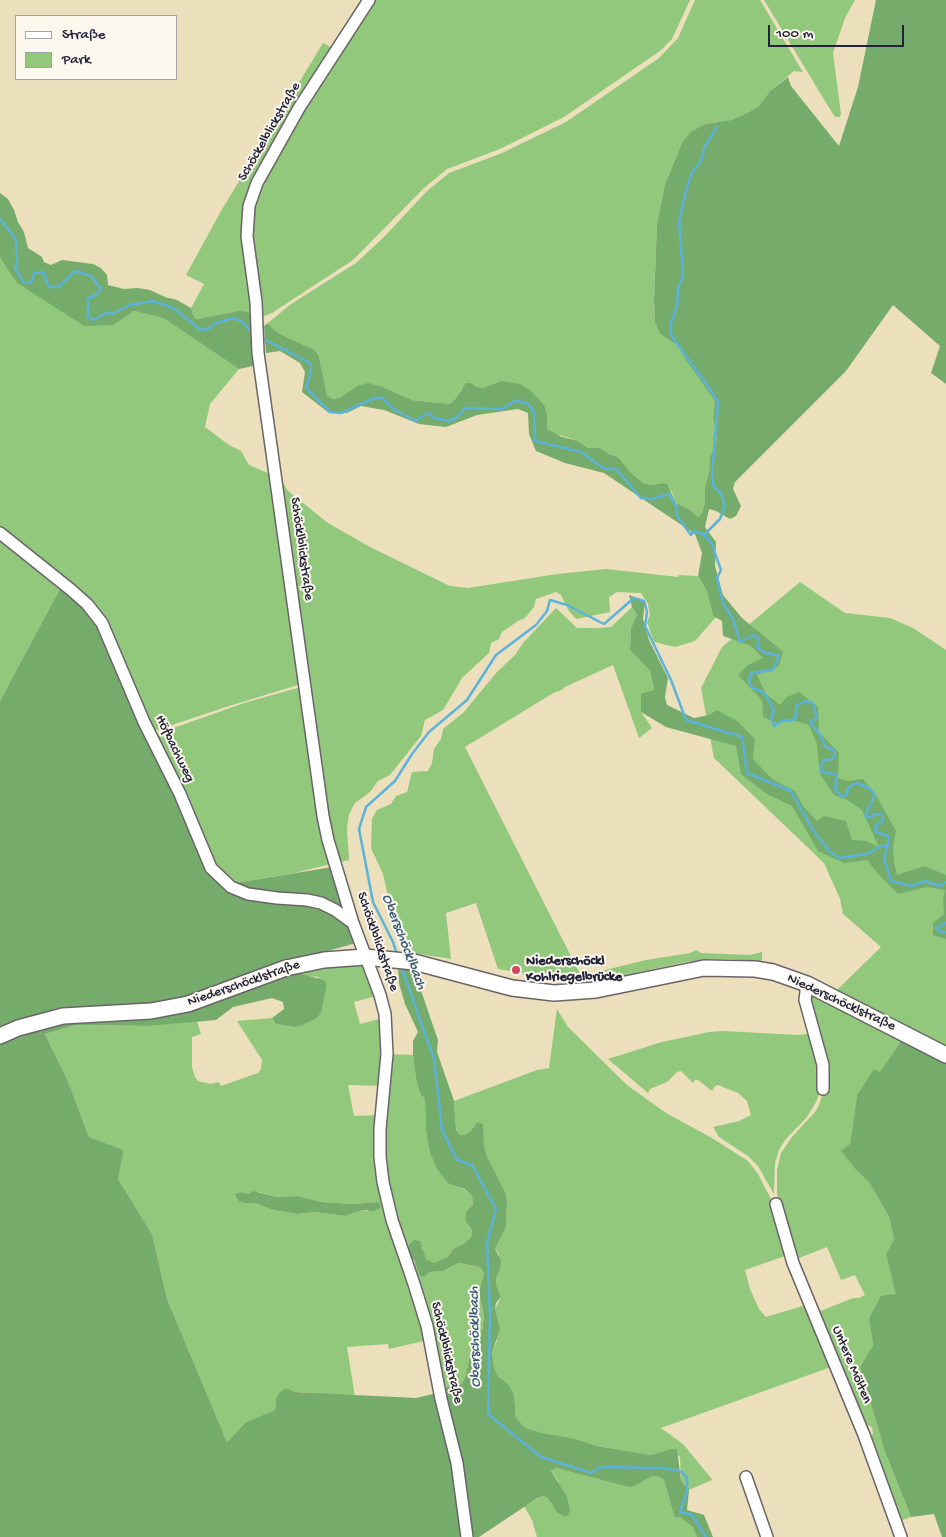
<!DOCTYPE html>
<html>
<head>
<meta charset="utf-8">
<style>
	body { margin:0 }
	#map { position:relative; width:946px; height:1537px; overflow:hidden; background:#ecdfbc; font-family:"Gochi Hand",sans-serif }
	canvas { display:block }
	.legend { position:absolute; left:15px; top:15px; width:162px; height:65px; box-sizing:border-box; background:#fbf7ec; border:1px solid #a4a2a5; margin:0; padding:6px 9px; list-style:none; font-size:15px; color:#22223b }
	.legend li { display:flex; align-items:center; gap:10px; height:25px }
	.legend b { width:25px; border:1px solid #a4a2a5 }
	.scale { position:absolute; left:768px; top:25px; width:136px; height:22px; box-sizing:border-box; border:2px solid #22223b; border-top:0; padding-left:6px; font-size:15px; line-height:18px; white-space:nowrap; color:#22223b; -webkit-text-stroke:4px #fbf7ec; paint-order:stroke }
</style>
</head>
<body>
<div id="map">
<canvas width="946" height="1537"></canvas>
<ul class="legend">
<li><b style="height:6px;background:#fff"></b>Straße</li>
<li><b style="height:14px;background:#92c87b"></b>Park</li>
</ul>
<div class="scale">100 m</div>
</div>
<script>
const ctx = document.querySelector('canvas').getContext('2d');
ctx.lineJoin = 'round';
function paint(path, color) { ctx.fillStyle = color; ctx.fill(path, 'evenodd'); }
const shape = rows => new Path2D(rows.map(r => 'M' + r).join(''));
function stroke(path, color, width, dash) { ctx.strokeStyle = color; ctx.lineWidth = width; ctx.lineCap = dash ? 'butt' : 'round'; ctx.setLineDash(dash || []); ctx.stroke(path); }
function drawText(font, color, halo, rows, align = 'center') {
  ctx.font = font + ' "Gochi Hand",sans-serif'; ctx.lineWidth = 4; ctx.setLineDash([]); ctx.textBaseline = 'middle'; ctx.strokeStyle = halo; ctx.fillStyle = color; for (const [text, x, y, turn = 0] of rows) {
    ctx.save(); ctx.translate(x, y); ctx.rotate((+turn || 0) * Math.PI / 180); ctx.textAlign = isNaN(turn) ? turn : align; if (halo) ctx.strokeText(text, 0, 0); ctx.fillText(text, 0, 0); ctx.restore();
  }
}
const green = shape([
	[373,0,690,0,672,39,660,51,564,117,500,149,447,169,424,188,353,260,272,313,264,316,261,314,250,236,256,196,290,130],
	[695,0,760,0,803,72,794,71,770,91,759,106,749,112,731,120,705,124,682,143,665,184,657,224,654,300,655,323,660,334,678,346,683,352,715,401,713,417,717,439,710,457,710,468,705,487,705,503,702,512,698,517,691,510,676,503,672,492,663,483,651,485,643,483,629,471,620,459,616,456,609,454,600,448,588,448,578,441,553,433,547,429,547,414,501,381,483,388,475,386,462,388,456,398,450,404,412,400,383,387,357,386,339,398,333,399,327,395,319,356,315,350,282,335,274,330,268,323,291,304,356,263,384,237,427,191,449,173,502,153,566,122,659,58,678,38],
	[764,0,855,0,845,18,833,53,841,114,840,117,835,117,828,106],
	[323,43,334,49,251,187,254,318,238,311,197,319,194,317,191,308,204,284,186,275,221,211],
	[0,258,16,282,114,325,134,311,163,318,239,369,210,404,205,427,229,445,241,451,249,465,270,474,301,684,226,707,154,731,104,618,0,529],
	[281,480,288,491,328,523,372,548,450,586,468,588,557,574,606,569,678,577,679,575,698,576,707,591,713,616,716,617,695,641,675,647,654,642,647,622,650,615,648,604,641,593,617,592,609,597,610,612,576,619,569,611,561,595,556,592,536,599,534,607,525,618,518,621,502,632,499,639,491,643,489,653,462,678,443,710,425,720,421,736,390,775,378,781,370,792,355,803,349,814,347,828,349,860,341,862,332,841],
	[0,538,62,585,0,701],
	[800,582,845,613,890,618,913,628,946,650,946,1046,836,991,881,947,843,914,840,899,824,863,714,758,701,688,722,647],
	[632,607,637,615,631,628,630,650,650,671,654,690,641,712,652,728,639,738,613,665,565,687,560,691,555,692,465,747,581,976,646,960,690,953,696,950,701,953,750,955,762,952,762,960,760,962,730,959,709,959,685,962,593,982,576,983,554,981,527,974,498,969,476,903,446,913,451,959,407,952,407,938,399,928,396,908,388,896,383,874,371,848,372,819,377,810,391,804,396,796,407,792,412,772,428,771,432,763,434,749,441,739,443,729,463,713,497,672,515,655,523,643,556,608,577,628,598,628,611,627],
	[301,687,331,864,294,873,235,883,222,878,154,735,244,703],
	[360,964,364,966,376,996,354,1002,360,1024,383,1018,382,1086,348,1085,354,1116,378,1115,378,1157,428,1340,389,1349,388,1344,347,1347,355,1397,301,1392,294,1392,276,1398,275,1410,246,1422,227,1442,167,1299,152,1234,118,1179,124,1150,89,1137,67,1079,45,1034,76,1025,148,1026,197,1021,201,1034,192,1037,192,1067,195,1077,198,1081,210,1084,219,1082,221,1086,258,1073,261,1069,262,1060,237,1021,272,1018,276,1024,293,1027,319,977,303,976,301,971,312,968],
	[241,1192,249,1194,259,1192,277,1197,298,1196,321,1202,352,1204,378,1202,367,1211,363,1210,345,1216,314,1212,296,1214,273,1210,255,1203,244,1203,236,1194],
	[810,993,902,1038,880,1073,874,1070,857,1095,850,1144,857,1171,869,1182,889,1217,894,1239,886,1254,897,1294,869,1317,873,1345,860,1367,885,1452,911,1517,900,1521,870,1441,873,1433,872,1427,862,1423,816,1313,853,1298,859,1298,865,1295,855,1275,841,1280,827,1247,794,1260,777,1194,777,1170,781,1153,792,1137,815,1112,819,1105,824,1090,809,1009],
	[557,1009,568,1027,627,1085,666,1113,712,1138,748,1161,758,1174,773,1203,788,1255,745,1270,750,1289,759,1309,766,1317,806,1305,831,1367,661,1428,683,1444,711,1478,712,1480,689,1490,681,1481,680,1457,670,1449,651,1455,597,1446,572,1438,540,1433,526,1428,516,1418,514,1394,508,1384,498,1376,494,1367,492,1353,497,1341,495,1309,501,1297,496,1286,496,1278,500,1270,499,1254,495,1249,506,1227,507,1204,506,1194,487,1156,484,1145,483,1129,477,1122,470,1132,464,1135,459,1134,456,1128,454,1101,537,1070,549,1068],
	[723,1031,799,1035,812,1033,816,1041,821,1090,816,1102,807,1117,785,1140,779,1150,775,1163,774,1194,758,1166,748,1156,719,1137,713,1127,739,1121,751,1115,747,1101,738,1093,718,1085,715,1086,712,1091,698,1080,695,1080,693,1083,681,1071,677,1072,667,1082,650,1089,648,1093,608,1059,662,1042,709,1032],
	[391,1054,413,1055,416,1079,420,1094,425,1099,426,1130,449,1184,464,1189,472,1196,473,1206,466,1212,466,1222,472,1230,471,1237,465,1243,453,1249,448,1257,440,1261,434,1263,426,1259,423,1253,423,1247,410,1257,424,1276,430,1272,443,1271,458,1263,476,1266,482,1269,484,1274,479,1292,484,1317,482,1331,472,1345,466,1375,462,1384,443,1388,391,1197,384,1156,384,1129],
	[556,1468,628,1487,652,1476,659,1477,664,1480,674,1516,680,1517,694,1527,697,1537,537,1537,532,1520,524,1506,543,1496,546,1497,552,1504,556,1512,558,1481,551,1471]
]);
const forest = shape([
	[876,0,946,0,946,384,931,373,940,346,893,305,846,371,735,482,733,489,741,506,736,516,730,519,716,511,709,509,705,527,716,542,715,566,723,595,742,618,783,652,779,666,757,675,766,694,780,705,787,697,799,692,818,707,819,732,839,753,838,778,847,781,863,779,877,797,896,831,893,845,894,862,897,875,924,866,946,875,946,939,933,935,933,923,944,914,943,900,945,890,927,887,898,894,880,876,867,860,844,863,818,851,792,806,767,794,741,774,736,746,666,727,641,712,641,694,654,690,650,671,630,650,631,628,637,615,632,607,629,595,645,601,643,619,649,640,668,678,665,697,667,705,694,718,709,715,717,710,737,721,755,739,753,759,772,779,795,791,803,806,817,821,824,816,846,821,852,840,866,841,879,847,862,810,847,800,834,795,820,774,817,744,809,725,790,719,778,724,763,717,762,700,738,675,748,665,763,658,751,646,723,636,722,621,713,616,707,591,698,576,702,553,695,534,604,473,565,463,536,451,529,434,528,413,518,409,477,415,446,427,419,424,384,410,361,406,347,413,329,413,302,392,305,372,300,363,280,351,266,353,264,326,268,323,274,330,282,335,315,350,319,356,327,395,333,399,339,398,357,386,368,383,383,387,412,400,450,404,456,398,466,383,471,383,475,386,483,388,501,381,520,384,530,390,544,405,547,414,547,429,562,437,578,441,588,448,600,448,609,454,616,456,620,459,629,471,643,483,651,485,663,483,667,484,676,503,691,510,698,517,702,512,705,503,705,487,710,468,710,457,717,439,713,417,715,401,684,357,683,352,678,346,660,334,655,323,654,300,657,224,665,184,682,143,691,132,705,124,731,120,749,112,759,106,770,91,788,77,791,86,839,146,858,87],
	[0,193,8,199,14,210,18,222,24,232,28,248,42,257,44,262,51,265,62,260,93,264,101,268,107,275,108,285,124,289,138,288,150,290,165,297,177,300,191,308,194,317,197,319,238,311,247,312,254,318,253,366,239,369,163,318,134,311,114,325,84,326,16,282,0,258],
	[62,585,98,624,189,825,206,873,235,883,332,867,356,943,299,959,302,974,323,980,326,983,326,988,321,1013,315,1019,300,1026,293,1027,276,1024,272,1018,284,1009,283,1002,272,998,233,1007,216,1020,148,1026,76,1025,45,1034,67,1079,89,1137,124,1150,118,1179,152,1234,167,1299,227,1442,246,1422,275,1410,276,1398,280,1392,285,1389,289,1389,294,1392,416,1398,437,1393,451,1448,463,1537,0,1537,0,701],
	[398,968,414,969,416,976,438,1040,437,1052,454,1101,456,1129,459,1134,464,1135,470,1132,477,1122,483,1124,484,1145,487,1156,506,1194,507,1204,506,1227,495,1249,501,1260,500,1270,496,1278,496,1285,501,1297,496,1303,495,1309,500,1329,492,1353,494,1367,498,1376,508,1384,514,1394,516,1418,526,1428,541,1433,572,1438,597,1446,651,1455,670,1449,677,1449,681,1481,689,1490,687,1510,704,1515,713,1537,697,1537,693,1527,680,1517,677,1518,674,1516,664,1480,659,1477,652,1476,634,1486,628,1487,556,1468,551,1471,567,1497,570,1510,568,1515,566,1517,556,1512,552,1504,546,1497,543,1496,536,1499,479,1537,470,1537,443,1388,462,1384,466,1375,472,1345,482,1331,484,1317,479,1292,484,1274,482,1269,476,1266,458,1263,443,1271,430,1272,424,1277,420,1276,414,1260,410,1257,408,1250,409,1245,414,1240,420,1241,426,1259,434,1263,448,1257,453,1249,465,1243,471,1237,472,1230,466,1222,466,1212,473,1205,472,1196,465,1189,449,1184,437,1169,430,1152,426,1130,425,1099,420,1094,416,1079,413,1055,413,1041,418,1032,405,1004,399,983],
	[902,1039,946,1063,946,1537,942,1537,934,1514,911,1517,885,1452,860,1367,873,1345,869,1318,881,1296,896,1294,886,1254,894,1239,889,1217,869,1182,857,1171,841,1151,850,1144,857,1095,874,1069,880,1072],
	[253,1191,277,1197,298,1196,321,1202,352,1204,378,1202,380,1204,380,1208,373,1211,363,1210,345,1216,314,1212,297,1214,273,1210,255,1203,244,1203,239,1201,236,1197,235,1194,241,1192,249,1194]
]);
const stream = shape([
	[0,219,16,240,17,262,15,268,23,282,31,283,34,273,43,272,49,287,58,287,75,271,91,276,101,289,95,296,88,298,88,317,94,320,106,313,112,314,130,305,153,301,173,308,201,330,208,329,214,324,233,318,241,321,253,333],
	[260,337,310,363,311,371,306,388,330,412,341,413,375,398,382,398,395,410,415,421,428,413,434,418,449,421,456,418,465,408,502,409,515,401,523,402,529,404,534,413,535,441,581,452,603,468,616,469,641,498,653,499,669,494,676,506,677,516,691,535,694,531,704,535,711,542,721,570,717,578,723,603,733,619,740,642,754,635,759,640,757,647,763,652,779,656,773,670,751,673,749,682,752,688,763,692,770,702,774,711,771,717,774,726,782,721,795,720,797,705,805,701,813,703,817,718,811,721,812,726,818,731,826,747,834,750,835,755,832,759,823,761,820,771,837,775,835,789,842,797,847,794,848,788,856,783,869,788,875,795,865,816,869,818,874,814,882,815,883,820,875,827,876,832,888,836,888,845,884,859,891,881,912,886,925,881,940,886,946,882],
	[704,535,720,519,725,505,721,493,714,487,712,474,718,401,671,335,671,322,677,307,678,288,683,276,679,221,686,191,692,172,701,161,705,146,717,127],
	[946,923,936,928,941,932,946,932],
	[397,954,393,942,373,902,359,829,366,807,395,781,412,754,429,732,467,700,496,655,536,625,547,611,550,600,567,605,604,624,634,598,644,601,647,612,645,626,671,680,686,720,742,737,747,773,791,791,812,829,829,851,839,858,867,854,879,847,888,845],
	[401,966,434,1059,442,1130,457,1160,472,1165,496,1209,487,1243,490,1314,488,1414,541,1457,591,1473,601,1467,663,1468,680,1471,687,1477,687,1491,680,1512,692,1515,706,1537]
]);
const street = shape([
	[369,0,299,108,257,183,249,206,247,236,256,302,258,353,323,816,328,840,353,923,380,995,385,1014,387,1054,380,1129,380,1157,383,1182,392,1220,414,1284,427,1326,441,1399,457,1463,467,1537],
	[0,533,70,589,87,604,102,623,144,722,180,794,211,868,231,887,248,894,277,898,307,900,321,903,335,910,353,923],
	[807,984,805,1000,823,1065,823,1089],
	[776,1204,793,1263,864,1435,901,1537],
	[746,1477,767,1537]
]);
const secondary = shape([
	[0,1036,18,1028,63,1016,151,1011,188,1004,286,968,324,960,365,957,414,962,512,988,554,993,596,990,704,968,755,969,773,972,807,984,946,1055]
]);
const markers = [
	[516,970,5,"#d1495b"]
];
const streetNames = [
	["Schöckelblickstraße",270,132,-60],
	["Schöcklblickstraße",301,549,82],
	["Höfbachweg",174,749,64],
	["Schöcklblickstraße",377,942,71],
	["Niederschöcklstraße",244,984,-19],
	["Niederschöcklstraße",841,1003,25],
	["Schöcklblickstraße",446,1353,77],
	["Untere Mölten",851,1365,67]
];
const poiNames = [
	["Niederschöckl",526,962],
	["Kohlriegelbrücke",526,978]
];
const waterNames = [
	["Oberschöcklbach",403,942,69],
	["Oberschöcklbach",476,1337,-91]
];
paint(green, '#92c87b');
paint(forest, '#75ac6b');
stroke(stream, '#5cb2d9', 2.5);
stroke(street, '#696468', 14);
stroke(secondary, '#696468', 18);
stroke(street, '#fff', 11);
stroke(secondary, '#fff', 15);
for (const [x, y, r, color] of markers) { const dot = new Path2D(); dot.arc(x, y, r, 0, 2 * Math.PI); ctx.fillStyle = color; ctx.fill(dot); stroke(dot, '#fbf7ec', 2); }
drawText('14px', '#22223b', '#fbf7ec', streetNames);
drawText('bold 14px', '#22223b', '#fbf7ec', poiNames, 'left');
drawText('italic 15px', '#395c7a', '#fbf7ec', waterNames);
</script>
</body>
</html>
